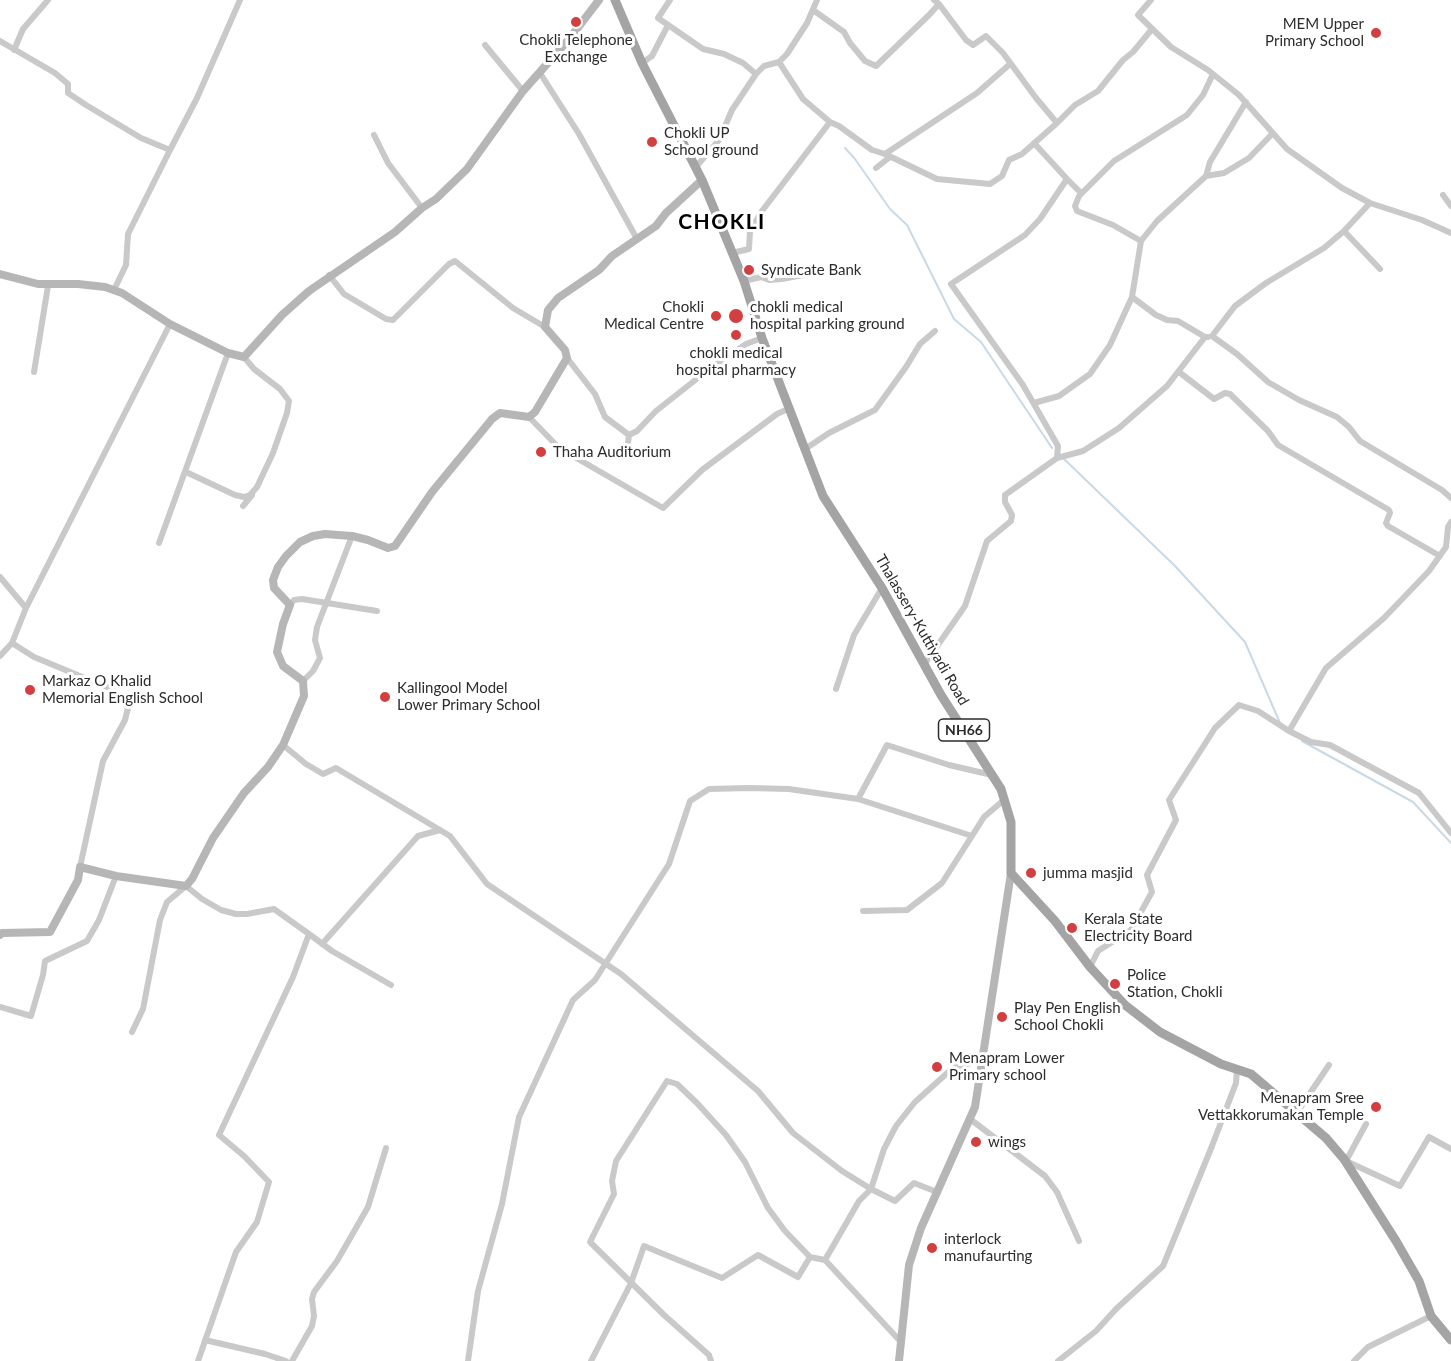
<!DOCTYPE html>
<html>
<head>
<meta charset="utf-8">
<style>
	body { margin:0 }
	canvas { display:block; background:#fff }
</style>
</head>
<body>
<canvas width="1451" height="1361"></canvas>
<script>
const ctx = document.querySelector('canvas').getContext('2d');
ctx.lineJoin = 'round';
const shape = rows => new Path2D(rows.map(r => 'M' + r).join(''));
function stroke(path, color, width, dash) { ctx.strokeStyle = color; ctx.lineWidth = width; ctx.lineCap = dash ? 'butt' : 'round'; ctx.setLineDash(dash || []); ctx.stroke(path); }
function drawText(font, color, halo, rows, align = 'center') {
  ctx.font = font + ' Lato,sans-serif'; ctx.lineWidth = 6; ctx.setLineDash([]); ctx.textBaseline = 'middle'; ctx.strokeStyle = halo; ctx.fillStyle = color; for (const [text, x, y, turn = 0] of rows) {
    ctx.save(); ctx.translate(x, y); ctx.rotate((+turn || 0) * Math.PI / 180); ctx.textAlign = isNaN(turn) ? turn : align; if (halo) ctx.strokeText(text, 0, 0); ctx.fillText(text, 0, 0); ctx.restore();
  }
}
const stream = shape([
	[845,148,855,159,890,209,907,225,954,319,981,342,1052,448],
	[1062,457,1175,566,1245,642,1280,723],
	[1302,741,1413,802,1451,843]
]);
const street = shape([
	[670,0,658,18,703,49,724,54,743,63,756,74],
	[1151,0,1138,15,1171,47,1208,70,1239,95,1287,149,1342,188,1370,203,1422,220,1451,233],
	[939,4,966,40,973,45,986,36,1003,53,1036,98,1057,123,1075,105,1098,91,1123,60,1133,52,1152,29],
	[813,10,844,32,850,43,865,61,876,66,929,15,939,4,934,0],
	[0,41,55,73,68,84,68,93,86,105,141,138,170,150,128,234,126,265,114,290],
	[485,45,523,91],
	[14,50,23,29,48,0],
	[779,62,803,99,830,122],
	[642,63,652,56,668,25],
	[540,73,579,134,637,239],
	[374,135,388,163,422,208],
	[1034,143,1067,179,1040,219,1025,235,951,284,1023,385,1058,446,1057,458,1083,451,1119,428,1167,386,1205,337],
	[170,150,197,98,240,0],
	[885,154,977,93,1010,64],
	[695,168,719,140,732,110,756,74,764,66,779,62,787,54,807,23,817,0],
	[876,168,890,157],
	[1206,176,1224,173,1249,158,1272,134],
	[1067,179,1081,193],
	[1443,195,1451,206],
	[1370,203,1344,231,1324,248,1266,283,1235,306,1212,336,1237,354,1268,382,1299,400,1337,417,1349,427,1360,441,1442,490,1451,498],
	[1344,231,1380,269],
	[1141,241,1113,225,1077,211,1075,206,1079,196,1114,161,1187,115,1203,95,1213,74],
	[732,253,749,249,750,231,762,211,830,122,839,126,872,150,885,154,937,179,990,184,1002,176,1009,160,1022,154,1057,123],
	[329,275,344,294,386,319,393,320,449,264,455,261,513,308,545,327],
	[744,281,761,277,769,280,782,279,808,274],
	[1208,337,1205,337,1178,321,1167,320,1156,315,1132,297,1141,241,1157,221,1206,176,1210,162,1246,102],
	[567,358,595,394,605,417,629,435,637,431,656,411,708,370,746,344,762,338],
	[34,372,48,286],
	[1179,372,1214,399,1225,393,1230,394,1268,431,1278,445,1389,510,1390,513,1386,523,1388,526,1440,556],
	[1034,403,1059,396,1090,374,1110,345,1132,297],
	[529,417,559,448,663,508,702,470,777,414,790,408],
	[805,449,829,433,875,410,906,367,920,344,935,331],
	[627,451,629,435],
	[186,472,235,495,244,497,250,495,257,487,273,453,287,413,289,401,280,389,254,369,244,357],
	[243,506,252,495],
	[159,543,228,353],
	[0,577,26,608],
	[290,605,294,600,302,599,377,611],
	[12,643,34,657,109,688,120,696,128,708,125,720,103,761,80,867],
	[0,656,12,643,26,608,170,324],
	[924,665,965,606,987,541,1011,521,1012,515,1005,502,1005,495,1057,458],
	[303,681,313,671,320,658,315,640,317,627,352,536],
	[836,689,854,635,882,588],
	[1289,731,1326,668,1384,618,1429,571,1446,547,1448,527,1451,522],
	[283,745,306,764,323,774,336,768,450,836,487,884,621,974,758,1091,793,1133,842,1171,871,1189,895,1201,914,1183,937,1192],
	[858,799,887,745,949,765,992,775],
	[863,911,907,910,942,883,984,817,1005,799],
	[309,934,332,951,391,985],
	[322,944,418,836,440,830],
	[1090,967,1098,951,1131,930,1152,892,1147,875,1176,820,1169,800,1215,728,1239,705,1258,711,1289,731,1311,742,1330,745,1419,793,1451,833],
	[0,1007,31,1016,43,975,45,961,87,941,99,920,116,876],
	[132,1032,143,1009,160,920,167,902,186,886,202,899,221,910,236,914,247,914,274,909,309,934,293,977,219,1135,244,1156,269,1182,257,1222,236,1252,198,1361],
	[1296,1114,1329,1065],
	[970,1119,1045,1176,1057,1192,1079,1241],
	[1366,1124,1346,1161,1400,1186,1429,1137,1451,1149],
	[825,1260,859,1201,871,1189,884,1149,896,1126,915,1102,954,1067,983,1060],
	[205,1340,265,1354,286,1361],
	[292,1361,312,1326,314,1316,312,1299,314,1292,337,1261,368,1207,386,1148],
	[468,1361,478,1291,502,1204,519,1117,573,1000,595,980,669,864,690,801,709,789,749,788,789,789,858,799,972,836],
	[591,1361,631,1283,644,1246,722,1278,758,1255,798,1277,810,1257],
	[711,1361,709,1355,664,1315,590,1242,614,1194,612,1181,616,1161,667,1081,677,1084,697,1103,726,1135,745,1162,768,1208,785,1231,810,1257,825,1260,901,1342],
	[1058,1361,1096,1331,1116,1309,1163,1266,1212,1146,1236,1083,1237,1069],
	[1354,1361,1368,1347,1431,1316]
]);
const secondary = shape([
	[0,274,38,284,78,284,105,287,122,293,170,324,228,353,244,357,282,315,309,291,395,232,422,208,436,199,467,169,523,91,570,38,599,0],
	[0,935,2,933,50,932,78,880,80,867,116,876,186,886,192,879,213,838,244,793,268,767,283,745,304,696,303,681,283,666,277,652,283,624,290,605,274,588,273,580,278,567,286,556,300,542,313,536,325,534,352,536,368,540,388,548,395,546,432,492,492,419,500,413,529,417,535,412,567,358,565,350,545,327,548,310,558,298,599,270,612,256,656,226,666,213,702,180],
	[899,1361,909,1265,921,1228,975,1107,1011,873]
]);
const primary = shape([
	[615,0,642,63,702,180,744,281,762,338,823,496,882,588,941,695,1001,789,1011,822,1011,873,1055,921,1090,967,1125,1005,1160,1032,1221,1064,1251,1074,1326,1138,1344,1159,1396,1241,1419,1281,1431,1316,1451,1340]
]);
const markers = [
	[576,22,6,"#d33e41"],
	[1376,33,6,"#d33e41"],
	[652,142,6,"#d33e41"],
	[749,270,6,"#d33e41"],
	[716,316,6,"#d33e41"],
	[736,316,8,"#d33e41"],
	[736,335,6,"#d33e41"],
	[541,452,6,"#d33e41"],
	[30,690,6,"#d33e41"],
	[385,697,6,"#d33e41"],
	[1031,873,6,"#d33e41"],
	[1072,928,6,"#d33e41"],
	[1115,984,6,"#d33e41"],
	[1002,1017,6,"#d33e41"],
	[937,1067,6,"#d33e41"],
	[1376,1107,6,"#d33e41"],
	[976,1142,6,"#d33e41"],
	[932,1248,6,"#d33e41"]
];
const shields = [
	[964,730,51]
];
const shieldNames = [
	["NH66",964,730]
];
const poiNames = [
	["MEM Upper",1364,24,"right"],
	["Primary School",1364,41,"right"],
	["Chokli Telephone",576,40,"center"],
	["Exchange",576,57,"center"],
	["Chokli UP",664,133],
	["School ground",664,150],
	["Syndicate Bank",761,270],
	["Chokli",704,307,"right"],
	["Medical Centre",704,324,"right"],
	["chokli medical",750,307],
	["hospital parking ground",750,324],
	["chokli medical",736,353,"center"],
	["hospital pharmacy",736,370,"center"],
	["Thaha Auditorium",553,452],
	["Markaz O Khalid",42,681],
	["Memorial English School",42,698],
	["Kallingool Model",397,688],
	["Lower Primary School",397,705],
	["jumma masjid",1043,873],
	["Kerala State",1084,919],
	["Electricity Board",1084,936],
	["Police",1127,975],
	["Station, Chokli",1127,992],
	["Play Pen English",1014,1008],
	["School Chokli",1014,1025],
	["Menapram Lower",949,1058],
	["Primary school",949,1075],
	["Menapram Sree",1364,1098,"right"],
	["Vettakkorumakan Temple",1364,1115,"right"],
	["wings",988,1142],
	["interlock",944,1239],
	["manufaurting",944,1256]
];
const streetNames = [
	["Thalassery-Kuttiyadi Road",922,630,60]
];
const districtNames = [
	["CHOKLI",722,222]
];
stroke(stream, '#c8d9e7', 2);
stroke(street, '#c9c9c9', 6);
stroke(secondary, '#b6b6b6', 8);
stroke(primary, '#a4a4a4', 9);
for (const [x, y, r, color] of markers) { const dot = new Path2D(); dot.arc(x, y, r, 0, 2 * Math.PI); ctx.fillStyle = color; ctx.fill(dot); stroke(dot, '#fff', 2); }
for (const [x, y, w] of shields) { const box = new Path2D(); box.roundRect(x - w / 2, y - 11, w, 22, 4.5); ctx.fillStyle = '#fff'; ctx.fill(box); stroke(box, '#2c2c2c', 1.5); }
drawText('bold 14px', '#2c2c2c', null, shieldNames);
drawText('15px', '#2c2c2c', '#fff', poiNames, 'left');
drawText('15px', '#2c2c2c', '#fff', streetNames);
ctx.letterSpacing = '1.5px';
drawText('bold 21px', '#000', '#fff', districtNames);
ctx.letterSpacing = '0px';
</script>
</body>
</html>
